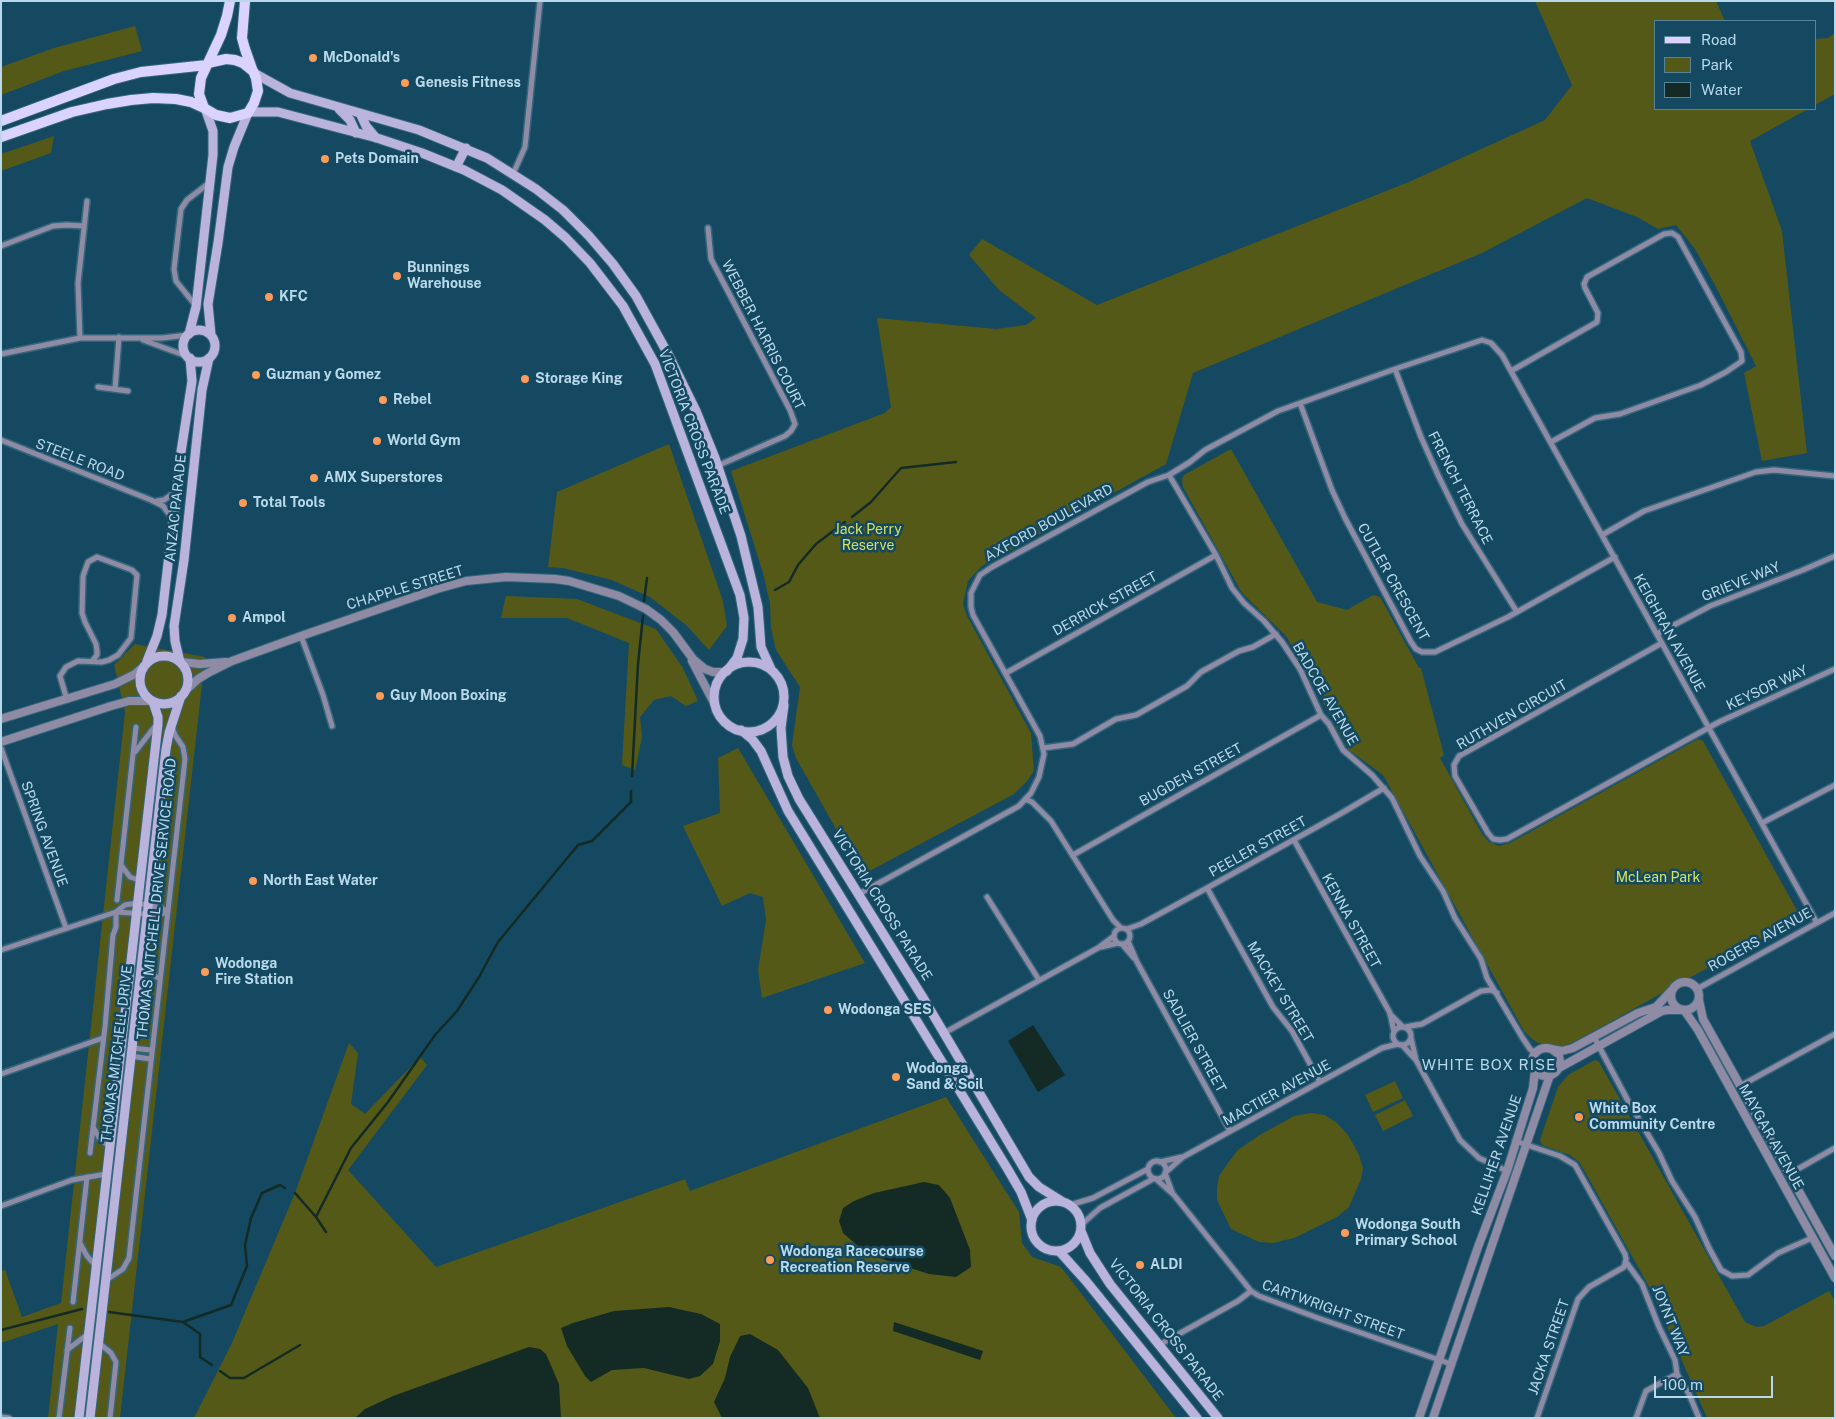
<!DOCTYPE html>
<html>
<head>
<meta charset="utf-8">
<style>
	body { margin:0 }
	#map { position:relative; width:1836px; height:1419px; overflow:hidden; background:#144961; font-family:"Public Sans",sans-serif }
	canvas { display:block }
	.frame { position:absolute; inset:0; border:2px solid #b9d9eb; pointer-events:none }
	.legend { position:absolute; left:1654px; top:20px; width:162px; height:90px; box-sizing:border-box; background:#144961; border:1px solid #568398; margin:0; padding:6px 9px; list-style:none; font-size:15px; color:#b9d9eb }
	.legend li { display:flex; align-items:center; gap:10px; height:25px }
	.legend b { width:25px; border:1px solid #568398 }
	.scale { position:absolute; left:1654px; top:1376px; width:119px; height:22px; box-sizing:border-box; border:2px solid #b9d9eb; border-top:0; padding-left:6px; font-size:15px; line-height:18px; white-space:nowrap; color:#b9d9eb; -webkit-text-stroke:4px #144961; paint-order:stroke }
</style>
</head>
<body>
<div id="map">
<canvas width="1836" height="1419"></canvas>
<div class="frame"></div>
<ul class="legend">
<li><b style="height:6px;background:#dad3fd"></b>Road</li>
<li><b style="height:14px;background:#555918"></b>Park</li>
<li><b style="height:14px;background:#132b24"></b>Water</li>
</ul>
<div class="scale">100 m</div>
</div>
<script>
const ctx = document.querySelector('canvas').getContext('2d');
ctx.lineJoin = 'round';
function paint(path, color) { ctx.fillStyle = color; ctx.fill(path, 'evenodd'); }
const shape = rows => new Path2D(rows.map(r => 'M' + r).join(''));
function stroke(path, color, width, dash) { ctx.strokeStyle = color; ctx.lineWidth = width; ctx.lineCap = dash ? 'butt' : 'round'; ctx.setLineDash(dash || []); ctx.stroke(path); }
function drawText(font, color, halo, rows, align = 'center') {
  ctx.font = font + ' "Public Sans",sans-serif'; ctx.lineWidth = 5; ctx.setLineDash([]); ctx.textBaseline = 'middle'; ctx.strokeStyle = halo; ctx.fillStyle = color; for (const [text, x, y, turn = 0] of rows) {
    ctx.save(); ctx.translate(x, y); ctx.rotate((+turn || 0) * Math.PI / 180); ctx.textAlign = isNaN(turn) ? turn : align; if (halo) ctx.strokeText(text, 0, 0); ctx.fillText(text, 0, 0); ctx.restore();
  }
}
const green = shape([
	[1535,1,1716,1,1725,21,1655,21,1655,109,1808,109,1750,141,1782,231,1807,453,1762,461,1744,373,1756,366,1715,285,1695,249,1676,225,1658,229,1637,217,1587,198,1482,253,1193,373,1166,464,982,566,968,581,963,604,967,616,1031,733,1034,771,1027,781,1014,794,862,875,796,758,792,745,800,687,776,650,771,628,770,603,763,573,731,471,885,413,891,407,877,318,996,329,1026,325,1036,318,999,290,969,255,982,239,1097,305,1409,182,1545,120,1572,85],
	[135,26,142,51,64,71,1,95,1,67,54,48],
	[1835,33,1835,94,1815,105,1815,39,1828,38],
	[54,136,51,153,1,171,1,154],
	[669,444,723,601,727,626,709,650,686,625,650,597,612,580,563,568,548,567,557,492],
	[1231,449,1317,602,1347,610,1373,595,1380,597,1419,668,1421,668,1444,755,1440,758,1482,834,1489,842,1499,846,1510,843,1698,739,1703,741,1799,914,1797,919,1691,977,1681,978,1671,984,1664,992,1572,1043,1560,1047,1551,1047,1538,1043,1531,1038,1524,1031,1383,775,1349,750,1286,636,1242,593,1183,487,1182,479,1184,475],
	[506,596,577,599,656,629,683,668,698,701,686,706,671,696,654,700,640,717,642,737,635,770,622,765,629,643,567,618,501,618],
	[135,644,205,657,120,1418,48,1418,58,1324,1,1343,1,1271,5,1270,22,1317,61,1303,125,712,114,665],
	[738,748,865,963,762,998,758,970,766,920,763,897,750,893,722,906,683,826,720,813,718,758],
	[349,1043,358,1053,351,1104,365,1114,420,1057,427,1065,348,1170,436,1267,685,1179,690,1191,946,1097,1019,1212,1022,1243,1032,1257,1061,1267,1176,1418,194,1418,232,1343,295,1193],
	[1595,1060,1599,1062,1745,1322,1756,1327,1764,1326,1829,1291,1835,1301,1835,1418,1707,1418,1652,1292,1584,1170,1579,1162,1570,1155,1542,1145,1540,1140,1558,1087,1568,1075],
	[1395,1081,1403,1098,1373,1112,1365,1095],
	[1405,1100,1413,1116,1383,1131,1375,1115],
	[1311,1113,1325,1115,1337,1123,1348,1135,1359,1155,1363,1168,1361,1179,1349,1207,1337,1217,1294,1238,1273,1243,1259,1242,1231,1229,1217,1200,1217,1188,1219,1176,1228,1163,1238,1150,1258,1136,1294,1116]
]);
const water = shape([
	[1033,1025,1065,1075,1038,1092,1008,1041],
	[924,1182,939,1185,950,1198,970,1250,971,1267,956,1277,929,1274,867,1254,843,1233,839,1221,843,1208,854,1201,874,1193],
	[669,1307,701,1314,720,1324,720,1341,713,1364,700,1376,689,1379,644,1368,612,1370,591,1382,585,1376,567,1346,561,1328,573,1323,614,1311],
	[894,1322,983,1351,980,1360,893,1331],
	[750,1334,778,1350,808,1388,820,1418,722,1418,714,1402,725,1378,730,1357,740,1336],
	[529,1347,540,1349,546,1354,559,1384,561,1418,355,1418,365,1409,393,1396]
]);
const stream = shape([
	[852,517,871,502,901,468,956,462],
	[775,590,789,582,798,565,816,544,845,522],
	[644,601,647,578],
	[632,776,638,664,643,616],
	[295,1193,316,1217,326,1232],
	[316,1217,351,1148,388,1102,435,1035,457,1011,479,977,498,942,578,845,592,841,631,802,631,791],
	[109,1312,183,1322,200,1334,200,1357,212,1365],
	[183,1322,231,1305,247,1266,245,1245,251,1218,262,1193,280,1185,285,1188],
	[1,1330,82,1309],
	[220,1371,230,1378,244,1378,300,1345]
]);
const minor = shape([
	[513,174,525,147,540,1],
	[708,228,711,259,790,410,795,424,791,431,785,436,717,466],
	[1,246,53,226,67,225,84,226],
	[196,306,176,281,174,269,181,209,187,200,209,183],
	[80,338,78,283,87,201],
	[143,340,189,357],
	[1,354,80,338,162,338,188,335],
	[1395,369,1421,437,1438,475,1462,524,1517,612],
	[1511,371,1597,322,1598,313,1585,288,1584,284,1587,277,1664,234,1672,233,1678,237,1741,352,1742,361,1726,372,1701,385,1620,414,1595,418,1551,442],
	[98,387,128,391],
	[115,389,119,337],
	[1300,403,1332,490,1345,518,1411,642,1416,649,1422,652,1435,652,1508,617,1615,557],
	[1,440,151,500,163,506,172,518],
	[1169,475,1216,555,1232,588,1244,603,1264,621,1282,642,1300,669,1321,715,1329,724,1343,750,1372,775,1392,798,1420,856,1443,891,1455,918,1481,959,1487,978,1522,1037,1530,1049,1536,1054],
	[157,501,164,500,175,492],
	[1602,535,1644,511,1756,472,1774,470,1835,476],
	[1657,634,1710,606,1803,570,1835,556],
	[301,636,323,695,332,726],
	[1662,643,1459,756,1454,765,1455,776,1488,833,1493,839,1500,840,1507,839,1719,722,1835,669],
	[1006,673,1216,555],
	[67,700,60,676,66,667,78,661,102,662,109,660,118,655,131,638,137,575,132,570,97,557,88,562,83,576,82,613,85,622,96,644,97,651,97,655,93,660],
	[1,748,66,928],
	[1043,748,1073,744,1116,719,1136,715,1187,686,1201,672,1239,651,1253,647,1276,634],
	[135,752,156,725],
	[1025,799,1032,802,1051,821,1113,920,1121,928],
	[1762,823,1835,785],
	[1294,840,1390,1013,1394,1032],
	[1073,855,1321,715],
	[121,865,130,877,139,880],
	[1207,888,1273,1007,1292,1031,1320,1082],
	[859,894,1019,806,1031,793,1039,777,1044,754,1040,736,973,615,971,607,971,593,980,575,992,567,1148,482,1169,475,1190,462,1205,450,1278,411,1395,369,1482,340,1491,343,1502,355,1817,923],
	[987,897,1039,980],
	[117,900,136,727],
	'1114 936a8 8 0 1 1 16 0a8 8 0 1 1-16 0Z',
	[1127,929,1141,924,1207,888,1340,814,1384,788],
	[1128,941,1137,962,1230,1131],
	[1122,944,1134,958],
	[1101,947,1118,943],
	[1,950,116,912,159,915,167,912,162,908,137,903,125,905,116,912],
	[141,967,160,979],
	[1697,989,1835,913],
	[1390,1014,1403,1027],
	[1405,1027,1422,1024,1481,991,1491,990,1497,993],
	'1393 1036a9 9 0 1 1 18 0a9 9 0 1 1-18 0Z',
	[944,1033,1098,948,1114,936],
	[1594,1037,1627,1099,1659,1153,1672,1181,1695,1217,1709,1248,1721,1270,1732,1276,1748,1275,1778,1253,1812,1238],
	[1411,1038,1416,1060,1460,1140,1479,1158,1507,1171],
	[1402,1045,1416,1060],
	[132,1048,151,1050],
	[131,1056,150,1059],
	[1,1074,103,1038],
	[1740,1086,1835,1034],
	[93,1127,100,1139,109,1146],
	[1515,1141,1560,1156,1575,1165,1625,1254,1626,1259,1624,1267,1589,1287,1578,1299,1537,1418],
	[90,1153,105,1027,113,935,116,927,116,912],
	'1148 1170a9 9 0 1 1 18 0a9 9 0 1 1-18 0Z',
	[1160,1162,1182,1157],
	[1166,1172,1183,1157,1382,1048,1398,1044],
	[1165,1173,1172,1192],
	[1789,1174,1835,1148],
	[1156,1179,1174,1195,1251,1291,1259,1296,1318,1318,1451,1364],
	[1070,1205,1093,1198,1148,1169],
	[1,1206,72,1180,106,1174],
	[1081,1225,1100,1208,1153,1179],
	[80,1243,87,1256,96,1266],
	[1626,1262,1642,1284,1659,1327,1675,1360,1677,1374,1689,1394,1699,1418],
	[105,1281,123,1269,129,1258,185,759,183,747,175,735,172,727],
	[73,1302,87,1177],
	[99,1343,111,1353,116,1362,110,1418],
	[1159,1345,1238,1301,1251,1291],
	[67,1350,88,1334],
	[1,1417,9,1418],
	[59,1418,70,1328],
	[1636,1418,1646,1391,1677,1374]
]);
const tertiary = shape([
	[692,661,714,703],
	[181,662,200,664,226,662],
	[184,692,198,679,208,673,232,661,301,636,437,589,466,581,506,577,555,579,569,581,619,596,646,609,661,620,673,632,693,659,705,669,713,672,726,672],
	[1,719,115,684,135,674,144,666],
	[1,742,111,706,129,701,151,701],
	'1671 996a14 14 0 1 1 28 0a14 14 0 1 1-28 0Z',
	[1699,1000,1703,1019,1835,1256],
	[1684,1010,1698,1030,1835,1278],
	'1532 1062a14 14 0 1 1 28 0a14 14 0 1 1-28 0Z',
	[1551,1049,1562,1051,1573,1048,1638,1013,1656,1007,1672,990],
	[1559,1068,1662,1011,1667,1010,1681,1010],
	[1419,1418,1478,1247,1507,1171,1533,1088,1535,1070],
	[1433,1418,1550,1075]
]);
const secondary = shape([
	[254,73,290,93,419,130,487,158,536,189,563,210,589,236,613,264,636,296,669,356,696,411,715,458,741,536,758,607,761,647,771,669],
	[339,109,350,120,356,133],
	[249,112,278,112,377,138,422,153,464,170,502,190,545,220,566,238,590,263,623,306,655,364,740,595,744,618,743,639,737,658,727,671],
	[360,113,366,126,376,138],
	[456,167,466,148],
	'183 346a16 16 0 1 1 32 0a16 16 0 1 1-32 0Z',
	[189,334,196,307,213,155,213,131,205,108],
	[211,335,208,304,218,243,228,167,234,147,248,113],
	'140 680a24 24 0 1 1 48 0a24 24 0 1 1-48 0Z',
	[147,661,157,636,162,615,181,452,192,381,190,358],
	[180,662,175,641,174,626,184,560,202,390,209,358],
	'714 697a35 35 0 1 1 70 0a35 35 0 1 1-70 0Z',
	[784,705,781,728,783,757,788,776,799,799,925,1001,1029,1177,1039,1187,1063,1202],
	[741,730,752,739,761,751,788,811,1007,1168,1021,1192,1032,1220],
	'1031 1226a25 25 0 1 1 50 0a25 25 0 1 1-50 0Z',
	[1081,1231,1090,1253,1110,1284,1218,1418],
	[1059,1251,1086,1281,1197,1418],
	[79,1418,158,724,158,717,153,702],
	[90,1418,166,749,169,733,181,696]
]);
const primary = shape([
	[245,1,242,38,245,49,252,69],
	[208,63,226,59,235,60,243,63,253,71,256,78,258,91,254,103,248,113,230,118,216,115,204,108,199,94,201,78,221,35,227,16,230,1],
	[1,121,114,79,141,72,207,65],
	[1,137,72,112,107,104,131,100,153,98,176,99,191,102,204,108]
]);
const markers = [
	[313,58,5,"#fe9b58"],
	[405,83,5,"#fe9b58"],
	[325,159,5,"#fe9b58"],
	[397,276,5,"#fe9b58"],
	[269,297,5,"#fe9b58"],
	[256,375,5,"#fe9b58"],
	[525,379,5,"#fe9b58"],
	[383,400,5,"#fe9b58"],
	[377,441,5,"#fe9b58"],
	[314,478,5,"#fe9b58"],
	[243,503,5,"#fe9b58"],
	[232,618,5,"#fe9b58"],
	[380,696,5,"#fe9b58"],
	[253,881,5,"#fe9b58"],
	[205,972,5,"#fe9b58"],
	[828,1010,5,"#fe9b58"],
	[896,1077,5,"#fe9b58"],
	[1579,1117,5,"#fe9b58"],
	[1345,1233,5,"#fe9b58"],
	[770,1260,5,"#fe9b58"],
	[1140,1265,5,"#fe9b58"]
];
const poiNames = [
	["McDonald's",323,58],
	["Genesis Fitness",415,83],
	["Pets Domain",335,159],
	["Bunnings",407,268],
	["Warehouse",407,284],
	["KFC",279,297],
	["Guzman y Gomez",266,375],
	["Storage King",535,379],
	["Rebel",393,400],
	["World Gym",387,441],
	["AMX Superstores",324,478],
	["Total Tools",253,503],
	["Ampol",242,618],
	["Guy Moon Boxing",390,696],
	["North East Water",263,881],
	["Wodonga",215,964],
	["Fire Station",215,980],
	["Wodonga SES",838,1010],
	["Wodonga",906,1069],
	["Sand & Soil",906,1085],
	["White Box",1589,1109],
	["Community Centre",1589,1125],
	["Wodonga South",1355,1225],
	["Primary School",1355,1241],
	["Wodonga Racecourse",780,1252],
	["Recreation Reserve",780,1268],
	["ALDI",1150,1265]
];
const streetNames = [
	["WEBBER HARRIS COURT",763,335,63],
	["VICTORIA CROSS PARADE",694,432,69],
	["STEELE ROAD",80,460,21],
	["FRENCH TERRACE",1460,488,63],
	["ANZAC PARADE",176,508,-84],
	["AXFORD BOULEVARD",1049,523,-29],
	["CUTLER CRESCENT",1393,582,61],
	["GRIEVE WAY",1741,582,-22],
	["CHAPPLE STREET",405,588,-17],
	["DERRICK STREET",1105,604,-29],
	["KEIGHRAN AVENUE",1669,633,61],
	["KEYSOR WAY",1767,688,-25],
	["BADCOE AVENUE",1325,694,60],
	["RUTHVEN CIRCUIT",1512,715,-30],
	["BUGDEN STREET",1191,775,-29],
	["SPRING AVENUE",44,834,70],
	["PEELER STREET",1258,847,-29],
	["THOMAS MITCHELL DRIVE SERVICE ROAD",157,899,-84],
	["VICTORIA CROSS PARADE",882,905,58],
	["KENNA STREET",1351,921,61],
	["ROGERS AVENUE",1760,940,-29],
	["MACKEY STREET",1280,992,59],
	["SADLIER STREET",1194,1041,61],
	["THOMAS MITCHELL DRIVE",117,1054,-83],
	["MACTIER AVENUE",1277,1093,-29],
	["MAYGAR AVENUE",1771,1137,61],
	["KELLIHER AVENUE",1497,1155,-71],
	["CARTWRIGHT STREET",1333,1310,20],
	["JOYNT WAY",1670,1321,68],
	["VICTORIA CROSS PARADE",1166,1330,52],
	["JACKA STREET",1549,1347,-71]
];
const parkNames = [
	["Jack Perry",868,530],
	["Reserve",868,546],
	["McLean Park",1658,878]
];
const neighbourhoodNames = [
	["WHITE BOX RISE",1489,1065]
];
paint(green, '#555918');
paint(water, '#132b24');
stroke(stream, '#132b24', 2.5);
stroke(minor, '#35667d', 8);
stroke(tertiary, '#35667d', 10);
stroke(secondary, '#35667d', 11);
stroke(primary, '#35667d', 12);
stroke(minor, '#8f8ba5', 5);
stroke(tertiary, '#8f8ba5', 8);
stroke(secondary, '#bab3db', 9);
stroke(primary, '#dad3fd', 10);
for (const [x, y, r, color] of markers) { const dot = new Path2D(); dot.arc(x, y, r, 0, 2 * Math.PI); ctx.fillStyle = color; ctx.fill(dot); stroke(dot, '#144961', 2); }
drawText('bold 14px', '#b9d9eb', '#144961', poiNames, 'left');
drawText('14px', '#b9d9eb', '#144961', streetNames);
drawText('14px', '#d8e259', '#144961', parkNames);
ctx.letterSpacing = '1px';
drawText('15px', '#b9d9eb', '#144961', neighbourhoodNames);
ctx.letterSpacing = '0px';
</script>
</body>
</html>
